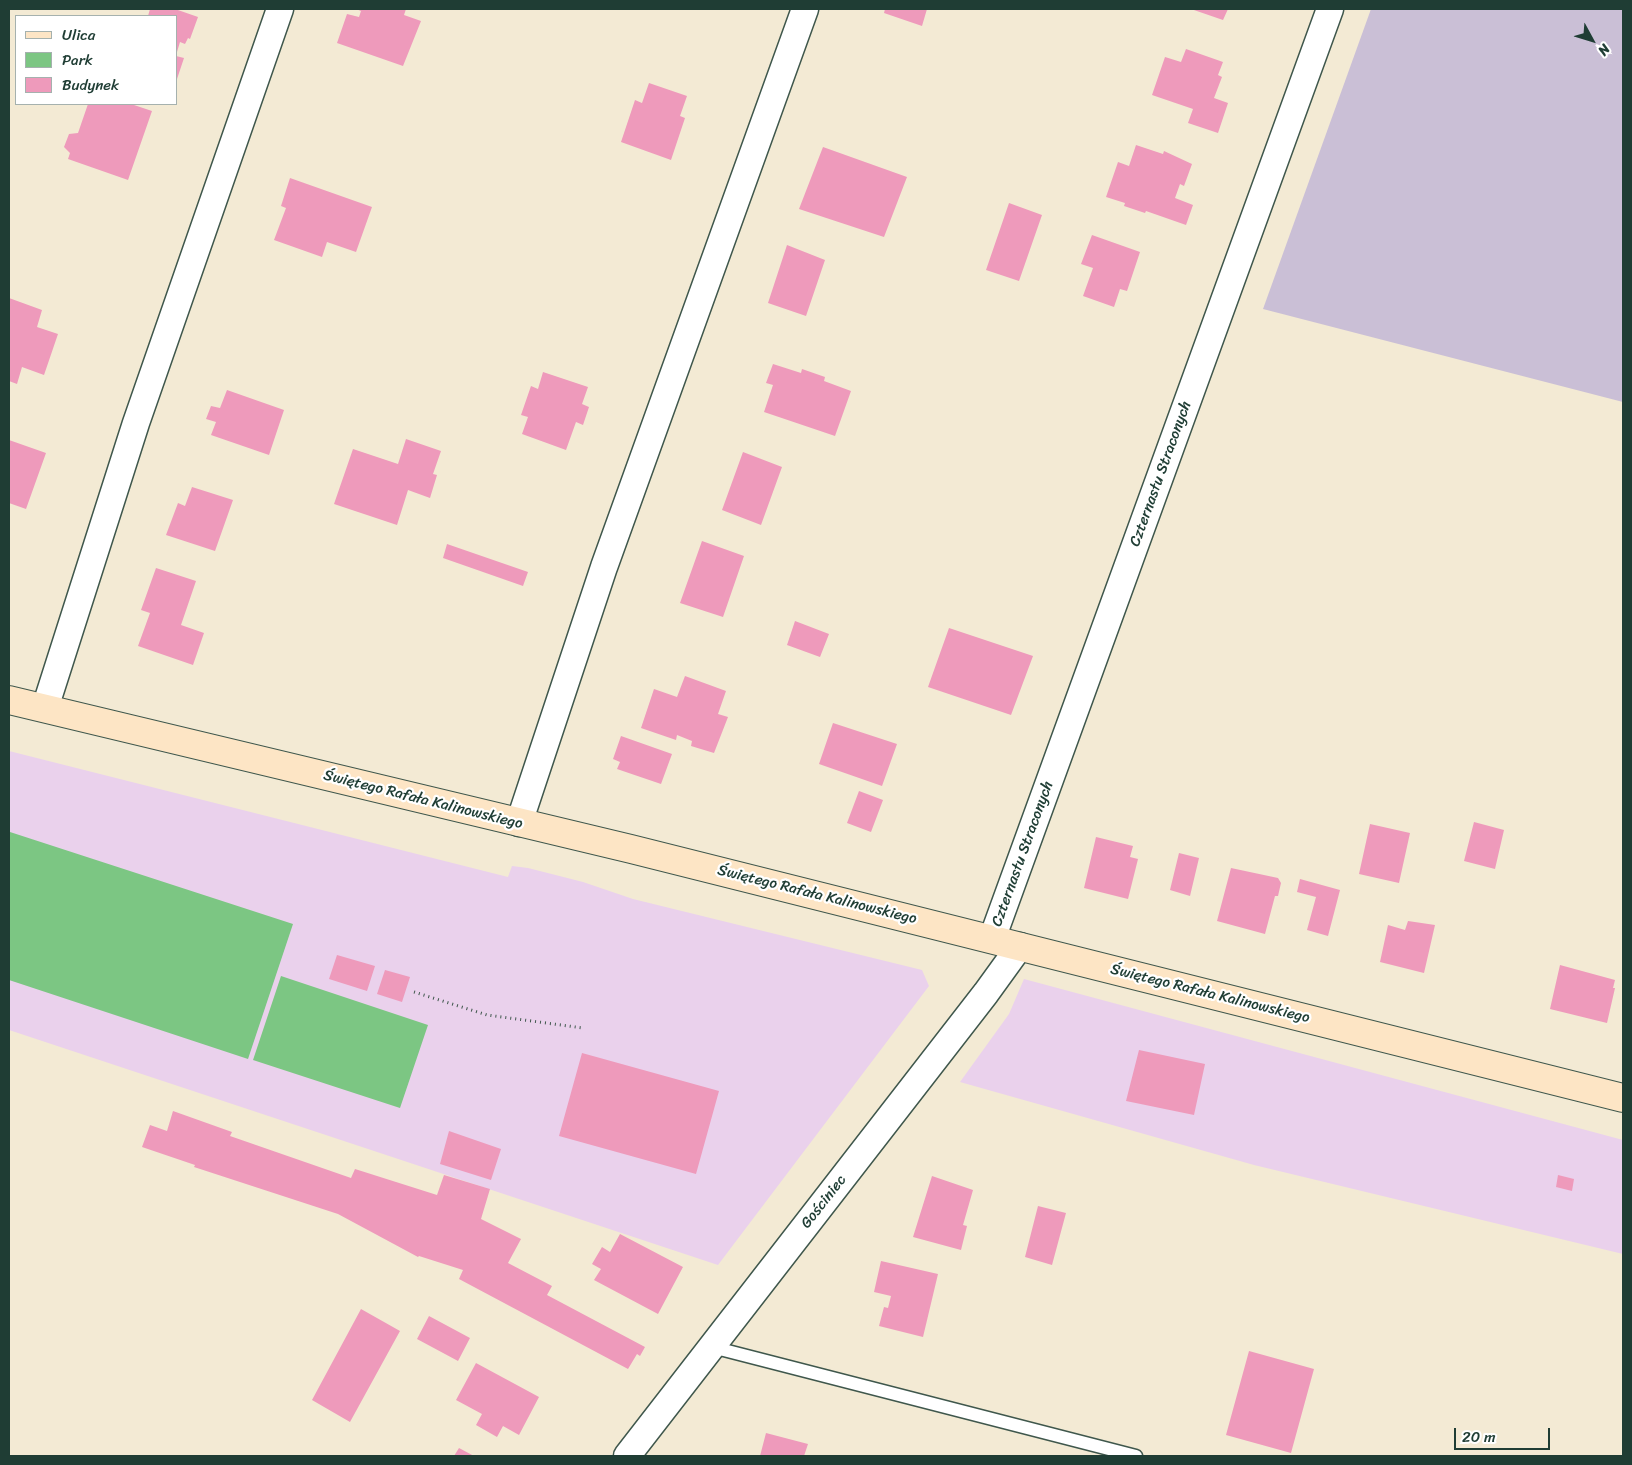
<!DOCTYPE html>
<html>
<head>
<meta charset="utf-8">
<style>
	body { margin:0 }
	#map { position:relative; width:1632px; height:1465px; overflow:hidden; background:#f3ead4; font-family:Sriracha,sans-serif }
	canvas { display:block }
	.frame { position:absolute; inset:0; border:10px solid #1f3d34; pointer-events:none }
	.legend { position:absolute; left:15px; top:15px; width:162px; height:90px; box-sizing:border-box; background:#fff; border:1px solid #a5b1ae; margin:0; padding:6px 9px; list-style:none; font-size:15px; color:#1f3d34 }
	.legend li { display:flex; align-items:center; gap:10px; height:25px }
	.legend b { width:25px; border:1px solid #a5b1ae }
	.north { position:absolute; left:1567px; top:15px; width:50px; height:50px; -webkit-text-stroke:4px #fff; paint-order:stroke; rotate:129deg; font-size:14px; font-weight:700; line-height:20px; text-align:center; color:#1f3d34 }
	.north::after { content:''; display:block; margin:auto; width:18px; height:22px; background:#1f3d34; clip-path:polygon(50% 0,100% 100%,50% 72%,0 100%) }
	.scale { position:absolute; left:1454px; top:1428px; width:96px; height:22px; box-sizing:border-box; border:2px solid #1f3d34; border-top:0; padding-left:6px; font-size:15px; line-height:18px; white-space:nowrap; color:#1f3d34; -webkit-text-stroke:4px #fff; paint-order:stroke }
</style>
</head>
<body>
<div id="map">
<canvas width="1632" height="1465"></canvas>
<div class="frame"></div>
<ul class="legend">
<li><b style="height:6px;background:#fde5c5"></b>Ulica</li>
<li><b style="height:14px;background:#7cc683"></b>Park</li>
<li><b style="height:14px;background:#ee9abb"></b>Budynek</li>
</ul>
<div class="north">N</div>
<div class="scale">20 m</div>
</div>
<script>
const ctx = document.querySelector('canvas').getContext('2d');
ctx.lineJoin = 'round';
function paint(path, color) { ctx.fillStyle = color; ctx.fill(path, 'evenodd'); }
const shape = rows => new Path2D(rows.map(r => 'M' + r).join(''));
function stroke(path, color, width, dash) { ctx.strokeStyle = color; ctx.lineWidth = width; ctx.lineCap = dash ? 'butt' : 'round'; ctx.setLineDash(dash || []); ctx.stroke(path); }
function drawText(font, color, halo, rows, align = 'center') {
  ctx.font = font + ' Sriracha,sans-serif'; ctx.lineWidth = 4.5; ctx.setLineDash([]); ctx.textBaseline = 'middle'; ctx.strokeStyle = halo; ctx.fillStyle = color; for (const [text, x, y, turn = 0] of rows) {
    ctx.save(); ctx.translate(x, y); ctx.rotate((+turn || 0) * Math.PI / 180); ctx.textAlign = isNaN(turn) ? turn : align; if (halo) ctx.strokeText(text, 0, 0); ctx.fillText(text, 0, 0); ctx.restore();
  }
}
const built = shape([
	[9,751,508,877,512,866,528,868,583,882,633,899,922,970,929,986,718,1265,9,1030],
	[1024,979,1623,1140,1623,1254,1254,1165,960,1082,1009,1014]
]);
const industrial = shape([
	[1371,9,1623,9,1623,402,1263,309]
]);
const green = shape([
	[10,832,293,924,248,1059,9,980],
	[281,976,428,1025,400,1108,253,1060]
]);
const building = shape([
	[150,9,175,9,198,17,190,39,188,38,185,44,180,42,177,52,176,16,148,16],
	[356,9,406,9,404,15,421,21,403,66,337,43,347,14,359,17,361,11],
	[885,9,927,9,922,26,884,13],
	[1191,9,1228,9,1223,20],
	[1186,49,1223,62,1218,75,1222,77,1214,98,1228,103,1218,133,1188,123,1193,109,1152,95,1165,57,1181,62],
	[176,56,184,58,177,79,176,79],
	[649,83,687,96,680,116,685,118,671,160,621,142,635,100,642,103],
	[88,104,131,104,152,111,128,180,68,159,70,153,64,147,69,134,78,133],
	[1136,145,1163,154,1164,151,1192,164,1184,186,1180,184,1175,198,1193,205,1186,225,1146,211,1145,213,1124,206,1125,203,1106,197,1118,162,1129,166],
	[823,147,907,177,884,237,799,209],
	[290,178,372,207,356,252,327,242,322,257,274,240,286,208,281,206],
	[1009,203,1042,215,1019,281,986,270],
	[1092,235,1140,252,1127,291,1120,289,1114,307,1083,296,1093,268,1081,264],
	[787,245,825,260,806,316,768,303],
	[9,298,42,310,37,327,58,334,44,375,22,367,17,384,9,381],
	[773,364,801,373,802,369,825,377,824,381,851,391,835,436,764,412,773,385,766,383],
	[543,372,588,387,582,404,589,407,583,425,576,422,566,450,522,434,528,417,521,415,531,386,538,389],
	[227,390,284,410,269,455,211,435,216,422,206,419,211,406,220,408],
	[406,439,441,451,433,474,437,475,430,498,408,490,397,525,334,504,353,449,398,464],
	[9,440,46,453,26,509,9,503],
	[743,452,782,467,761,525,722,510],
	[192,487,233,500,215,551,166,535,178,503,185,506],
	[702,541,744,556,723,617,680,603],
	[447,544,528,572,523,586,443,558],
	[156,568,196,581,181,625,204,633,193,665,138,646,150,613,141,610],
	[795,621,829,634,820,657,787,645],
	[949,628,1033,656,1011,715,928,687],
	[685,676,726,691,718,714,728,717,714,753,691,746,692,741,677,735,676,740,641,728,654,689,677,697],
	[833,723,897,744,882,786,819,764],
	[621,736,672,754,661,784,617,769,620,762,613,759],
	[859,791,883,800,871,832,847,823],
	[1474,822,1504,830,1495,869,1464,861],
	[1370,824,1410,833,1399,883,1359,874],
	[1096,837,1133,846,1130,857,1138,859,1128,899,1084,888],
	[1179,853,1199,858,1190,896,1170,890],
	[1231,868,1278,878,1281,883,1278,896,1275,896,1265,934,1217,921],
	[1300,879,1340,890,1328,936,1307,930,1316,897,1297,892],
	[1408,921,1435,925,1424,973,1380,962,1388,925,1405,930],
	[337,955,375,966,367,991,329,979],
	[1560,965,1615,980,1613,988,1615,988,1607,1023,1550,1009],
	[385,970,410,977,402,1002,377,994],
	[1139,1050,1205,1064,1194,1115,1126,1101],
	[582,1053,719,1091,696,1174,559,1136],
	[173,1111,232,1132,230,1136,351,1178,355,1169,437,1195,444,1175,490,1189,481,1219,521,1239,508,1263,552,1286,547,1295,645,1347,640,1356,637,1354,628,1369,459,1279,463,1270,419,1256,418,1257,338,1214,194,1167,195,1165,142,1147,150,1125,167,1131],
	[449,1131,501,1149,491,1180,440,1164],
	[1558,1175,1574,1179,1572,1191,1556,1187],
	[932,1176,973,1190,963,1225,967,1226,961,1250,913,1237],
	[1038,1206,1066,1213,1052,1265,1025,1257],
	[620,1234,683,1267,658,1314,594,1280,601,1269,592,1264,602,1247,610,1252],
	[881,1261,938,1274,923,1337,879,1326,884,1307,888,1308,891,1296,874,1292],
	[361,1309,400,1331,350,1422,312,1400],
	[429,1316,470,1338,458,1361,417,1339],
	[1249,1351,1314,1369,1291,1453,1226,1435],
	[476,1363,539,1397,519,1435,503,1426,497,1437,476,1425,482,1414,456,1400],
	[766,1433,808,1444,804,1456,760,1456],
	[459,1448,474,1456,454,1456]
]);
const path = shape([
	[414,992,487,1015,583,1028]
]);
const lane = shape([
	[712,1347,1136,1456]
]);
const street = shape([
	[45,708,136,423,280,9],
	[519,823,604,567,805,9],
	[992,939,1330,9],
	[627,1456,986,993,1020,946]
]);
const secondary = shape([
	[9,700,631,849,1623,1098]
]);
const streetNames = [
	["Czternastu Straconych",1161,474,-70],
	["Świętego Rafała Kalinowskiego",423,800,14],
	["Czternastu Straconych",1023,854,-70],
	["Świętego Rafała Kalinowskiego",817,895,14],
	["Świętego Rafała Kalinowskiego",1210,994,14],
	["Gościniec",824,1202,-52]
];
paint(built, '#ead1ec');
paint(industrial, '#cabfd6');
paint(green, '#7cc683');
paint(building, '#ee9abb');
stroke(lane, '#3f574c', 15);
stroke(street, '#3f574c', 29);
stroke(secondary, '#3f574c', 30);
stroke(path, '#3f574c', 3, [1, 4]);
stroke(lane, '#fff', 12);
stroke(street, '#fff', 26);
stroke(secondary, '#fde5c5', 28);
drawText('15px', '#1f3d34', '#fff', streetNames);
</script>
</body>
</html>
